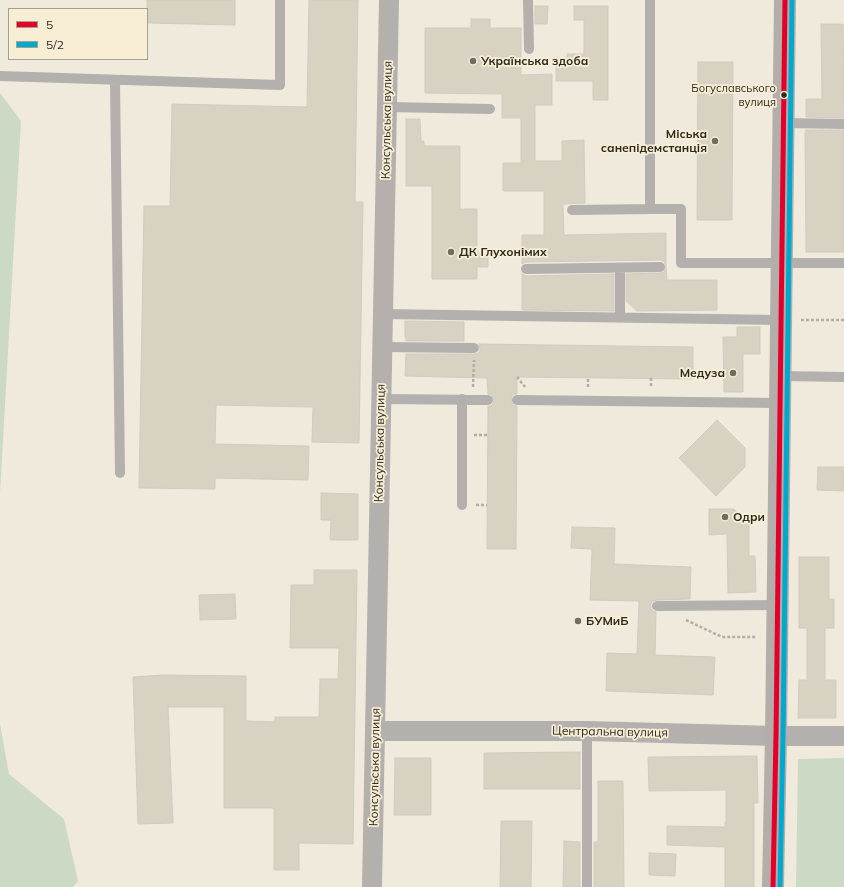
<!DOCTYPE html>
<html>
<head>
<meta charset="utf-8">
<style>
	body { margin:0 }
	#map { position:relative; width:844px; height:887px; overflow:hidden; background:#f0eadd; font-family:Mulish,sans-serif }
	canvas { display:block }
	.legend { position:absolute; left:8px; top:8px; width:140px; height:52px; box-sizing:border-box; background:#f8edd5; border:1px solid #a79f8d; margin:0; padding:5px 7px; list-style:none; font-size:12px; color:#2e2a21 }
	.legend li { display:flex; align-items:center; gap:8px; height:20px }
	.legend b { width:20px; border:1px solid #a79f8d }
</style>
</head>
<body>
<div id="map">
<canvas width="844" height="887"></canvas>
<ul class="legend">
<li><b style="height:5px;background:#e4002b"></b>5</li>
<li><b style="height:5px;background:#00a9ce"></b>5/2</li>
</ul>
</div>
<script>
const ctx = document.querySelector('canvas').getContext('2d');
ctx.lineJoin = 'round';
function paint(path, color) { ctx.fillStyle = color; ctx.fill(path, 'evenodd'); }
const shape = rows => new Path2D(rows.map(r => 'M' + r).join(''));
function stroke(path, color, width, dash) { ctx.strokeStyle = color; ctx.lineWidth = width; ctx.lineCap = dash ? 'butt' : 'round'; ctx.setLineDash(dash || []); ctx.stroke(path); }
function drawText(font, color, halo, rows, align = 'center') {
  ctx.font = font + ' Mulish,sans-serif'; ctx.lineWidth = 3.5; ctx.setLineDash([]); ctx.textBaseline = 'middle'; ctx.strokeStyle = halo; ctx.fillStyle = color; for (const [text, x, y, turn = 0] of rows) {
    ctx.save(); ctx.translate(x, y); ctx.rotate((+turn || 0) * Math.PI / 180); ctx.textAlign = isNaN(turn) ? turn : align; if (halo) ctx.strokeText(text, 0, 0); ctx.fillText(text, 0, 0); ctx.restore();
  }
}
const green = shape([
	[0,93,21,121,0,493],
	[0,724,9,774,64,819,78,881,73,887,0,887],
	[844,758,844,887,796,887,798,759]
]);
const building = shape([
	[147,0,235,0,235,25,147,23,147,0],
	[309,0,358,0,355,202,363,202,359,443,312,442,313,407,216,405,215,444,309,446,308,480,215,478,215,489,139,488,144,206,170,206,172,104,307,107,309,0],
	[535,6,548,6,547,24,535,24,535,6],
	[574,6,608,6,608,100,593,100,593,81,556,81,556,58,567,58,567,54,584,54,584,20,574,20,574,6],
	[471,19,490,19,490,28,521,28,521,75,552,74,552,105,535,105,535,161,562,161,562,141,584,140,585,203,563,204,564,235,666,233,666,267,665,263,663,261,660,260,526,262,522,264,522,235,544,235,544,191,503,191,503,163,521,163,521,118,502,118,502,94,425,93,425,28,471,28,471,19],
	[821,24,843,24,844,118,806,117,806,99,822,99,821,24],
	[698,62,733,62,732,220,697,220,698,62],
	[406,119,420,119,421,141,424,141,424,146,460,146,460,209,477,209,477,253,488,254,488,267,477,267,477,279,432,279,432,186,406,186,406,119],
	[806,130,844,130,844,252,806,252,805,132,806,132,806,130],
	[666,267,667,280,717,280,717,310,637,311,626,301,626,274,660,273,664,272,666,267],
	[522,274,526,276,614,274,614,311,522,310,522,274],
	[405,321,464,322,464,341,406,341,406,338,405,338,405,321],
	[737,327,760,327,760,354,743,354,743,392,724,392,723,337,737,337,737,327],
	[479,344,693,347,693,379,517,377,517,394,514,394,512,396,511,400,513,405,517,406,516,549,487,549,488,406,491,406,493,404,494,400,492,395,488,394,487,378,405,376,406,354,474,354,478,353,480,351,480,348,479,344],
	[717,420,745,448,745,467,716,496,679,458,717,420],
	[818,467,844,467,844,491,817,490,818,467],
	[321,493,358,494,358,540,330,540,331,520,321,520,321,493],
	[709,509,734,509,749,524,749,556,755,556,756,592,728,593,727,534,709,535,709,509],
	[572,527,615,528,614,564,691,567,690,599,657,600,653,601,651,603,651,609,653,611,656,612,655,655,715,657,713,695,606,691,607,653,637,654,639,601,590,600,592,549,571,548,572,527],
	[799,557,829,557,829,599,834,599,834,628,825,628,825,680,836,680,836,718,798,718,799,680,807,680,807,628,799,628,799,557],
	[314,570,357,570,353,844,299,843,299,870,274,870,274,808,224,808,224,707,168,707,173,823,138,824,133,677,164,675,246,676,246,721,275,722,275,717,319,717,320,679,338,679,339,648,290,648,291,585,314,585,314,570],
	[235,594,236,619,200,620,199,595,235,594],
	[580,752,580,789,484,789,484,753,580,752],
	[757,756,758,803,754,803,754,887,725,887,725,847,667,845,667,826,725,827,725,822,726,822,726,790,649,791,648,757,757,756],
	[395,758,431,758,431,815,394,815,395,758],
	[598,781,623,781,624,887,594,887,594,842,598,842,598,781],
	[501,821,532,821,531,887,500,887,501,821],
	[564,841,580,842,580,887,563,887,564,841],
	[649,853,676,854,675,876,649,875,649,853]
]);
const path = shape([
	[801,320,844,320],
	[517,377,525,387],
	[651,378,651,388],
	[473,387,474,360],
	[588,387,588,378],
	[474,435,488,435],
	[476,505,487,505],
	[686,620,722,637,757,637]
]);
const service = shape([
	[528,0,529,49],
	[650,0,650,209,681,209,681,263,844,263],
	[0,76,280,85,280,0],
	[115,80,120,473],
	[387,107,490,109],
	[783,123,844,124],
	[572,210,650,209],
	[526,269,660,267],
	[383,314,781,320],
	[620,318,620,268],
	[382,347,474,348],
	[780,376,844,377],
	[381,399,488,400],
	[517,400,780,403],
	[462,505,462,399],
	[657,606,778,605],
	[587,887,587,731]
]);
const minor = shape([
	[375,731,587,731,776,736,844,736],
	[372,887,389,0]
]);
const secondary = shape([
	[773,887,776,736,785,0]
]);
const bus1 = shape([
	[773,887,776,736,785,0]
]);
const bus2 = shape([
	[780,887,783,736,792,0]
]);
const markers = [
	[473,61,4,"#726d63"],
	[784,95,3.5,"#2e2a21"],
	[715,141,4,"#726d63"],
	[451,252,4,"#726d63"],
	[733,373,4,"#726d63"],
	[725,517,4,"#726d63"],
	[578,621,4,"#726d63"]
];
const busNames = [
	["Богуславського",776,89],
	["вулиця",776,103]
];
const poiNames = [
	["Українська здоба",481,61],
	["Міська",707,134,"right"],
	["санепідемстанція",707,148,"right"],
	["ДК Глухонімих",459,252],
	["Медуза",725,373,"right"],
	["Одри",733,517],
	["БУМиБ",586,621]
];
const streetNames = [
	["Консульська вулиця",387,120,-89],
	["Консульська вулиця",380,443,-89],
	["Центральна вулиця",610,732,1],
	["Консульська вулиця",375,767,-89]
];
paint(green, '#cbd9c5');
paint(building, '#d8d2c3');
stroke(building, '#d0cbc0', 1);
stroke(path, '#b1ada7', 2.5, [3, 2]);
stroke(service, '#b4b0ad', 10);
stroke(minor, '#b4b0ad', 20);
stroke(secondary, '#b4aeaa', 22);
stroke(bus1, '#e4002b', 5);
stroke(bus2, '#00a9ce', 5);
for (const [x, y, r, color] of markers) { const dot = new Path2D(); dot.arc(x, y, r, 0, 2 * Math.PI); ctx.fillStyle = color; ctx.fill(dot); stroke(dot, '#f8edd5', 1.5); }
drawText('11px', '#2e2a21', '#f8edd5', busNames, 'right');
drawText('bold 12px', '#2e2a21', '#f8edd5', poiNames, 'left');
drawText('12px', '#2e2a21', '#f8edd5', streetNames);
</script>
</body>
</html>
